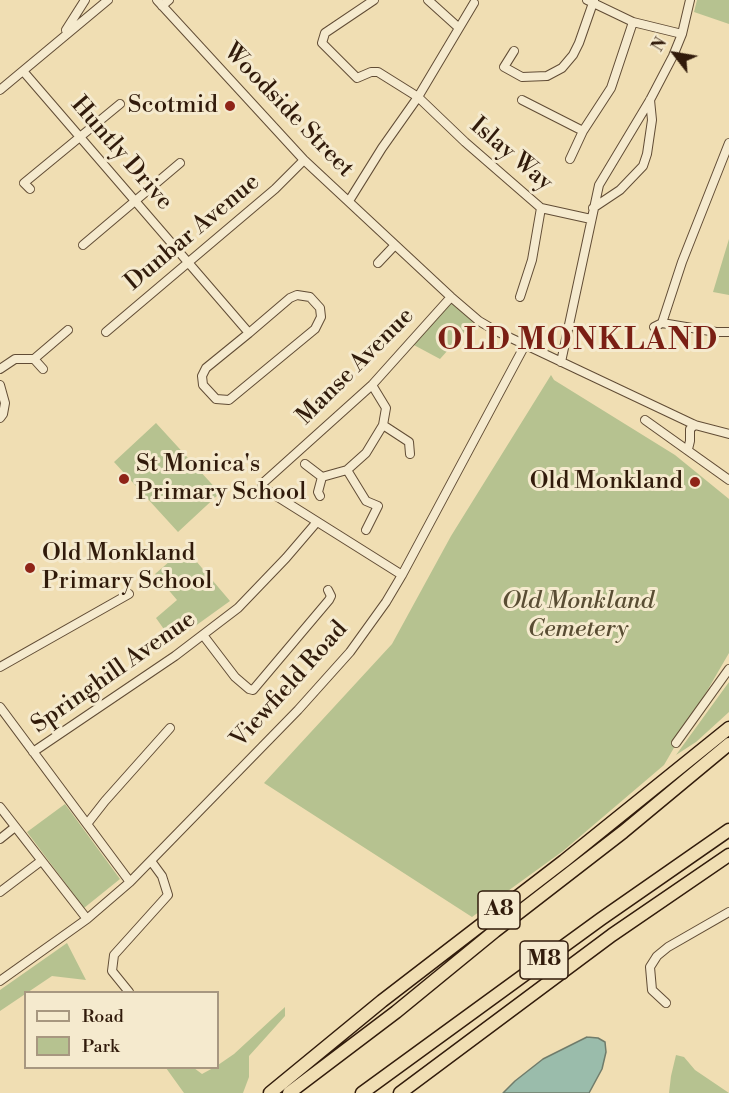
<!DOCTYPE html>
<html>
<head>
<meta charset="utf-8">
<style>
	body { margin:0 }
	#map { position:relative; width:729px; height:1093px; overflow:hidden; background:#f0deb3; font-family:"Libre Bodoni",serif }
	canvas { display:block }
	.legend { position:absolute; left:24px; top:991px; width:195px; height:78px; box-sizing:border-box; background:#f5eace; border:2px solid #a79780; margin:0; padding:8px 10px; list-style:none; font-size:18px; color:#311b0b }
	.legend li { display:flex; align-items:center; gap:12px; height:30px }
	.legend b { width:30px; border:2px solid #a79780 }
	.north { position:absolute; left:645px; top:24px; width:60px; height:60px; -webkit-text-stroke:4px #f5eace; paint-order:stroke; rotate:301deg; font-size:16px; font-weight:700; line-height:24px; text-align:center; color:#311b0b }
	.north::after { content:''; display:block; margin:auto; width:21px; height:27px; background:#311b0b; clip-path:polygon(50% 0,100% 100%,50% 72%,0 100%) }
</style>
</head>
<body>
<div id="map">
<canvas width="729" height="1093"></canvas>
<ul class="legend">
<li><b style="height:8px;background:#f5eace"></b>Road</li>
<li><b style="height:16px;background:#b6c290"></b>Park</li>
</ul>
<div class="north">N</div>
</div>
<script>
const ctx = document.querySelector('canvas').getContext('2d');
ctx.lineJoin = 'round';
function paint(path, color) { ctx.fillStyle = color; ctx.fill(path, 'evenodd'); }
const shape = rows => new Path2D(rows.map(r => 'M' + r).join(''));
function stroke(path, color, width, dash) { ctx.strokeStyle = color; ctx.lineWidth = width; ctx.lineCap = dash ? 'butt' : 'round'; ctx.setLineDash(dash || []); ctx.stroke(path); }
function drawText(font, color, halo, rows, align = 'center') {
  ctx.font = font + ' "Libre Bodoni",serif'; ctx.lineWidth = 6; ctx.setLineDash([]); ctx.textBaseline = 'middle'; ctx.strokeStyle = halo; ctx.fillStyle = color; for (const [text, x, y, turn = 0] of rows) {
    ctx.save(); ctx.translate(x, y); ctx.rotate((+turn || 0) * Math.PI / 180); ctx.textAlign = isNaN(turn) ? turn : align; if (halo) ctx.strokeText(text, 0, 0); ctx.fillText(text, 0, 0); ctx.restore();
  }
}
const green = shape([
	[697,0,729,0,729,24,694,12],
	[729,239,729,295,713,292],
	[452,301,474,321,440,359,412,344],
	[551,375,554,380,675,455,729,499,729,653,664,765,563,851,472,917,264,783,392,644,451,536],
	[156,423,220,493,178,532,114,462],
	[185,548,230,601,173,642,156,618,177,600,155,574],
	[729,682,729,712,696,742,676,755],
	[65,804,120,879,84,908,27,832],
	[67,943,86,980,52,976,0,1011,0,990],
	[285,1007,285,1016,249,1056,249,1077,243,1093,184,1093,166,1068,194,1068,202,1074,213,1068,218,1068,218,1065,234,1054],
	[676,1055,684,1057,695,1070,729,1093,669,1093,671,1076]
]);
const water = shape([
	[587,1037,598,1038,605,1042,606,1052,602,1069,589,1093,503,1093,515,1081,543,1059,587,1037]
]);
const minor = shape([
	[157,0,304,160,451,297,479,321,496,331,695,425,729,434],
	[374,0,325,33,322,43,357,78,371,72,378,72,418,97,465,142,541,208,591,219],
	[428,0,459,28],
	[587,0,633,22,682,34],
	[162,6,169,0],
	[66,30,85,0],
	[514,51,504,67,522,77,547,76,562,68,573,55,579,43,594,0],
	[23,71,249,333,290,298,297,295,310,297,320,308,321,317,315,329,229,400,216,399,203,385,202,376,206,368,249,333],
	[0,90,108,0],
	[522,100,583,131],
	[570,159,583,131,611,88,633,22],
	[30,189,24,183,120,104],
	[349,201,382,148,418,97,474,3],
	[593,208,620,190,643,166,647,154,652,120,650,100],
	[83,245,180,163],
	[378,263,395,245],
	[520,297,532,260,541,208],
	[662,323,716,332,729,332],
	[654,327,662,323,682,262,729,143],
	[106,332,275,189,304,160],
	[34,359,43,369],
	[561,362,599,185,650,100,673,56,682,34,690,0],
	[0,369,15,359,34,359,68,330],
	[0,385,5,403,3,414,0,418],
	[645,420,729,480],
	[383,425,409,442,410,454],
	[688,449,690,441,690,429,695,425],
	[305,464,322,477,347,470],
	[320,496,318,492,322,477],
	[366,530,378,506,366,501,347,470,366,453,383,425,386,408,372,385],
	[402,575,262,487,263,483,372,385,451,297],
	[203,635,235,677,249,689,253,690,329,600,331,596,328,590],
	[0,667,129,594],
	[0,707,130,882],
	[676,743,729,669],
	[33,752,175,656,238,608,286,558,316,523],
	[0,807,87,919],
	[87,824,105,801,170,728],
	[0,839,15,827],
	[0,892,41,861],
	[0,981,87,919,130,882,298,710,350,652,386,602,402,575,525,345],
	[129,992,112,971,114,955,168,895,162,876,151,861],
	[666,1003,652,990,650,967,657,956,668,947,729,912]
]);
const highway = shape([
	[270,1093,382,1001,564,861,729,728],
	[289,1093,396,1012,495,931,623,832,729,744],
	[362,1093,601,919,729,830],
	[400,1093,612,935,729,855]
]);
const markers = [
	[230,106,6,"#8f2418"],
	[124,479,6,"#8f2418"],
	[695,482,6,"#8f2418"],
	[30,568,6,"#8f2418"]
];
const shields = [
	[499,910,42],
	[544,960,48]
];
const shieldNames = [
	["A8",499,910],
	["M8",544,960]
];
const poiNames = [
	["Scotmid",218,106],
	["St Monica's",136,465,"left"],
	["Primary School",136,493,"left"],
	["Old Monkland",683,482],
	["Old Monkland",42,554,"left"],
	["Primary School",42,582,"left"]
];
const streetNames = [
	["Woodside Street",288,111,46],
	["Huntly Drive",121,154,49],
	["Islay Way",511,155,40],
	["Dunbar Avenue",193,233,-40],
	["Manse Avenue",356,367,-45],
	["Springhill Avenue",114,673,-35],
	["Viewfield Road",290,685,-48]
];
const parkNames = [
	["Old Monkland",578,602],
	["Cemetery",578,630]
];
const districtNames = [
	["OLD MONKLAND",578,342]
];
paint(green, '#b6c290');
paint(water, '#9abcab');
stroke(water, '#707c6b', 1.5);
stroke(minor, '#614c35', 10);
stroke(highway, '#311b0b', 15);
stroke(minor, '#f5eace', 8);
stroke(highway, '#f0deb3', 12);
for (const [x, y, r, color] of markers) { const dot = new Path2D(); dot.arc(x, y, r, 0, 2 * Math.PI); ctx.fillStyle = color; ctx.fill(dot); stroke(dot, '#f5eace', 2); }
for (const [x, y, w] of shields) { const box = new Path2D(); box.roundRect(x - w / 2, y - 19, w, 38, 4.5); ctx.fillStyle = '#f5eace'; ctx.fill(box); stroke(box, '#311b0b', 1.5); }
drawText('bold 22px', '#311b0b', null, shieldNames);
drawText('24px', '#311b0b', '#f5eace', poiNames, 'right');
drawText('24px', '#311b0b', '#f5eace', streetNames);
drawText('italic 24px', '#594d33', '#f5eace', parkNames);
ctx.letterSpacing = '1.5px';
drawText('bold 30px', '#7a1f14', '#f5eace', districtNames);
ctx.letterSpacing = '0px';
</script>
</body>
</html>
